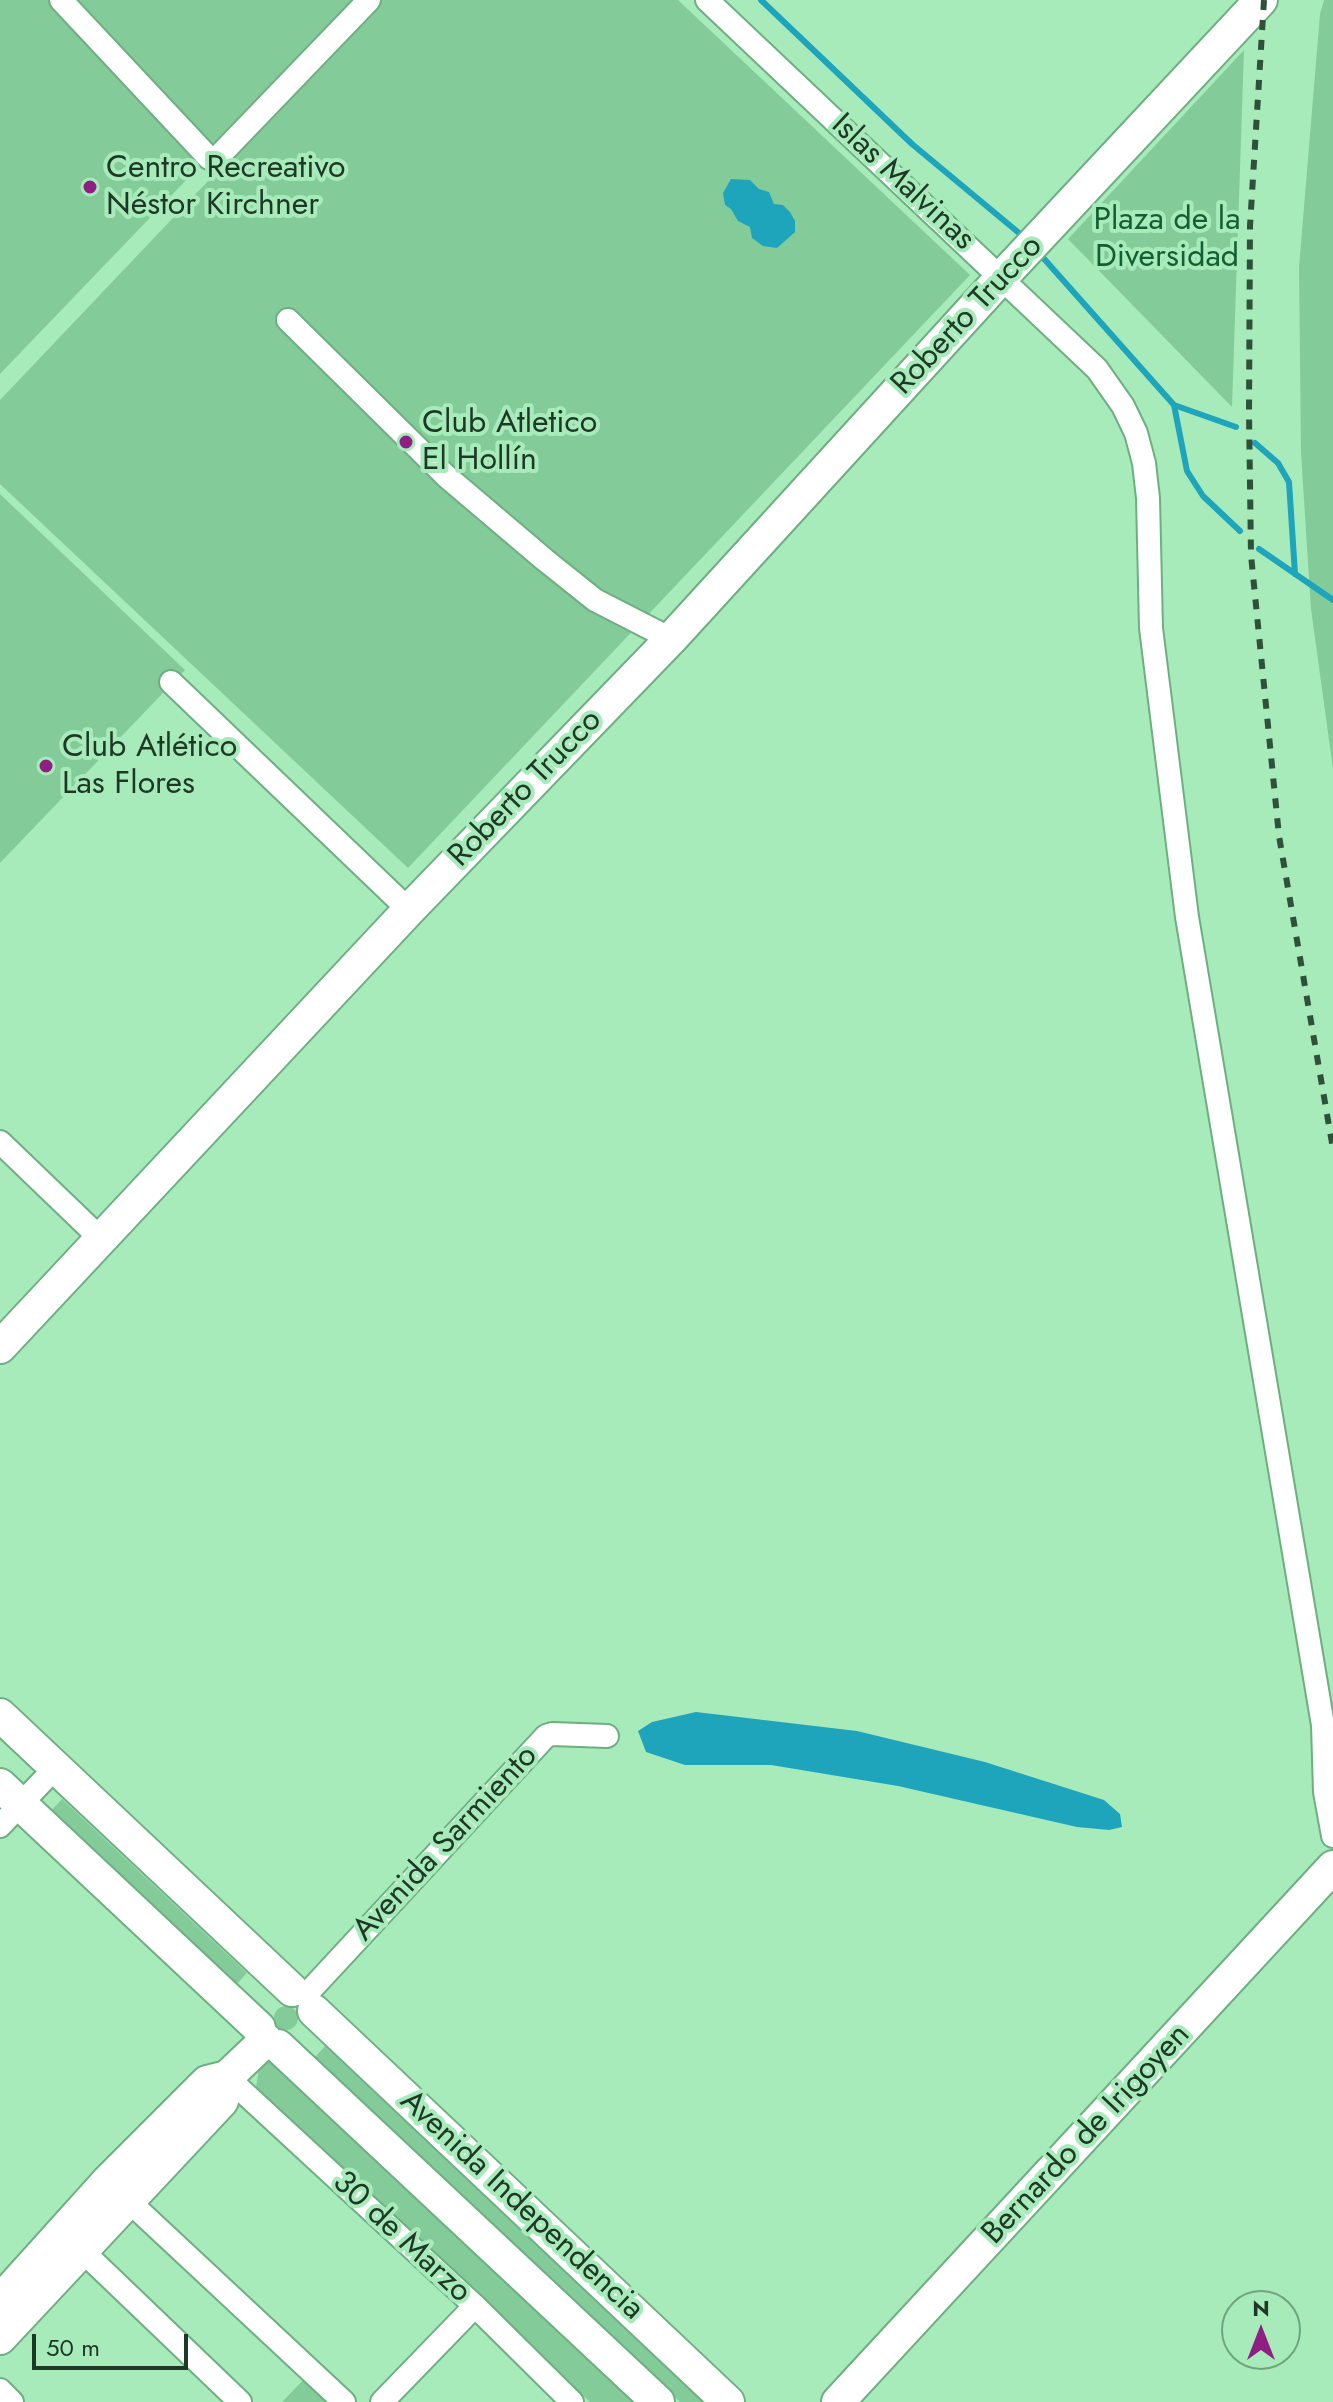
<!DOCTYPE html>
<html>
<head>
<meta charset="utf-8">
<style>
	body { margin:0 }
	#map { position:relative; width:1333px; height:2402px; overflow:hidden; background:#a8ebbb; font-family:Jost,sans-serif }
	canvas { display:block }
	.north { position:absolute; left:1221px; top:2290px; width:80px; height:80px; box-sizing:border-box; background:#a8ebbb; border:2px solid #70a37f; border-radius:50%; rotate:0deg; font-size:22px; font-weight:700; line-height:32px; text-align:center; color:#1d3825 }
	.north::after { content:''; display:block; margin:auto; width:28px; height:36px; background:#8f2083; clip-path:polygon(50% 0,100% 100%,50% 72%,0 100%) }
	.scale { position:absolute; left:32px; top:2334px; width:156px; height:36px; box-sizing:border-box; border:4px solid #1d3825; border-top:0; padding-left:10px; font-size:24px; line-height:28px; white-space:nowrap; color:#1d3825; -webkit-text-stroke:6px #a8ebbb; paint-order:stroke }
</style>
</head>
<body>
<div id="map">
<canvas width="1333" height="2402"></canvas>
<div class="north">N</div>
<div class="scale">50 m</div>
</div>
<script>
const ctx = document.querySelector('canvas').getContext('2d');
ctx.lineJoin = 'round';
function paint(path, color) { ctx.fillStyle = color; ctx.fill(path, 'evenodd'); }
const shape = rows => new Path2D(rows.map(r => 'M' + r).join(''));
function stroke(path, color, width, dash) { ctx.strokeStyle = color; ctx.lineWidth = width; ctx.lineCap = dash ? 'butt' : 'round'; ctx.setLineDash(dash || []); ctx.stroke(path); }
function drawText(font, color, halo, rows, align = 'center') {
  ctx.font = font + ' Jost,sans-serif'; ctx.lineWidth = 8; ctx.setLineDash([]); ctx.textBaseline = 'middle'; ctx.strokeStyle = halo; ctx.fillStyle = color; for (const [text, x, y, turn = 0] of rows) {
    ctx.save(); ctx.translate(x, y); ctx.rotate((+turn || 0) * Math.PI / 180); ctx.textAlign = isNaN(turn) ? turn : align; if (halo) ctx.strokeText(text, 0, 0); ctx.fillText(text, 0, 0); ctx.restore();
  }
}
const green = shape([
	[0,0,359,0,0,374],
	[380,0,678,0,970,275,408,868,0,484,0,400],
	[1324,0,1333,0,1333,769,1311,609,1301,453,1299,267,1320,14],
	[1244,50,1232,407,1068,239],
	[0,494,185,670,0,863],
	[62,1799,247,1973,234,1987,49,1813],
	'274 2018a12 12 0 1 1 24 0a12 12 0 1 1-24 0Z',
	[327,2044,708,2402,680,2402,314,2058],
	[271,2054,646,2402,590,2402,256,2088,259,2068],
	[307,2376,333,2402,282,2402]
]);
const water = shape([
	[731,179,750,180,759,189,769,192,774,204,783,205,790,212,795,221,795,232,777,248,763,246,752,238,750,227,738,221,731,209,725,205,723,193],
	[696,1712,857,1731,985,1762,1104,1800,1120,1814,1122,1827,1109,1830,1077,1827,898,1786,771,1765,685,1765,646,1752,638,1731,652,1722]
]);
const stream = shape([
	[761,0,912,144,1025,238],
	[1038,252,1174,405,1187,471,1203,496,1240,531],
	[1174,405,1236,427],
	[1255,443,1278,463,1289,482,1295,574],
	[1259,549,1333,600]
]);
const street = shape([
	[61,0,209,158,217,158,369,0],
	[707,0,1097,369,1123,406,1136,433,1144,463,1148,498,1151,628,1187,917,1323,1725,1325,1792,1333,1836],
	[288,320,446,476,545,560,595,600,671,639],
	[171,682,409,910],
	[0,1142,101,1239],
	[0,1826,56,1767],
	[305,1996,546,1736,552,1734,607,1736],
	[227,2077,475,2306,572,2402],
	[120,2193,344,2402],
	[72,2241,240,2402],
	[0,2390,12,2402],
	[382,2402,475,2306]
]);
const secondary = shape([
	[0,1347,409,910,671,639,1002,277,1261,0],
	[0,1715,292,1990],
	[0,1785,259,2028],
	[314,2011,728,2402],
	[278,2046,658,2402],
	[0,2301,108,2181,207,2082,227,2077,266,2040],
	[0,2338,222,2101,227,2077],
	[838,2402,1333,1867]
]);
const rail = shape([
	[1264,0,1250,226,1249,412,1251,555,1279,836,1333,1149]
]);
const markers = [
	[90,187,8,"#8f2083"],
	[406,442,8,"#8f2083"],
	[46,766,8,"#8f2083"]
];
const poiNames = [
	["Centro Recreativo",106,169],
	["Néstor Kirchner",106,206],
	["Club Atletico",422,424],
	["El Hollín",422,461],
	["Club Atlético",62,748],
	["Las Flores",62,785]
];
const streetNames = [
	["Islas Malvinas",902,183,43],
	["Roberto Trucco",968,316,-47],
	["Roberto Trucco",526,789,-46],
	["Avenida Sarmiento",446,1844,-47],
	["Bernardo de Irigoyen",1087,2135,-47],
	["Avenida Independencia",521,2206,43],
	["30 de Marzo",401,2238,43]
];
const parkNames = [
	["Plaza de la",1167,221],
	["Diversidad",1167,258]
];
paint(green, '#83cc99');
paint(water, '#1ea5bc');
stroke(stream, '#1ea5bc', 6);
stroke(street, '#6eaf82', 26);
stroke(secondary, '#6eaf82', 36);
stroke(street, '#fff', 22);
stroke(secondary, '#fff', 32);
stroke(rail, '#2f5039', 6, [10, 10]);
for (const [x, y, r, color] of markers) { const dot = new Path2D(); dot.arc(x, y, r, 0, 2 * Math.PI); ctx.fillStyle = color; ctx.fill(dot); stroke(dot, '#a8ebbb', 3); }
drawText('32px', '#1d3825', '#a8ebbb', poiNames, 'left');
drawText('32px', '#1d3825', '#a8ebbb', streetNames);
drawText('32px', '#135f34', '#a8ebbb', parkNames);
</script>
</body>
</html>
